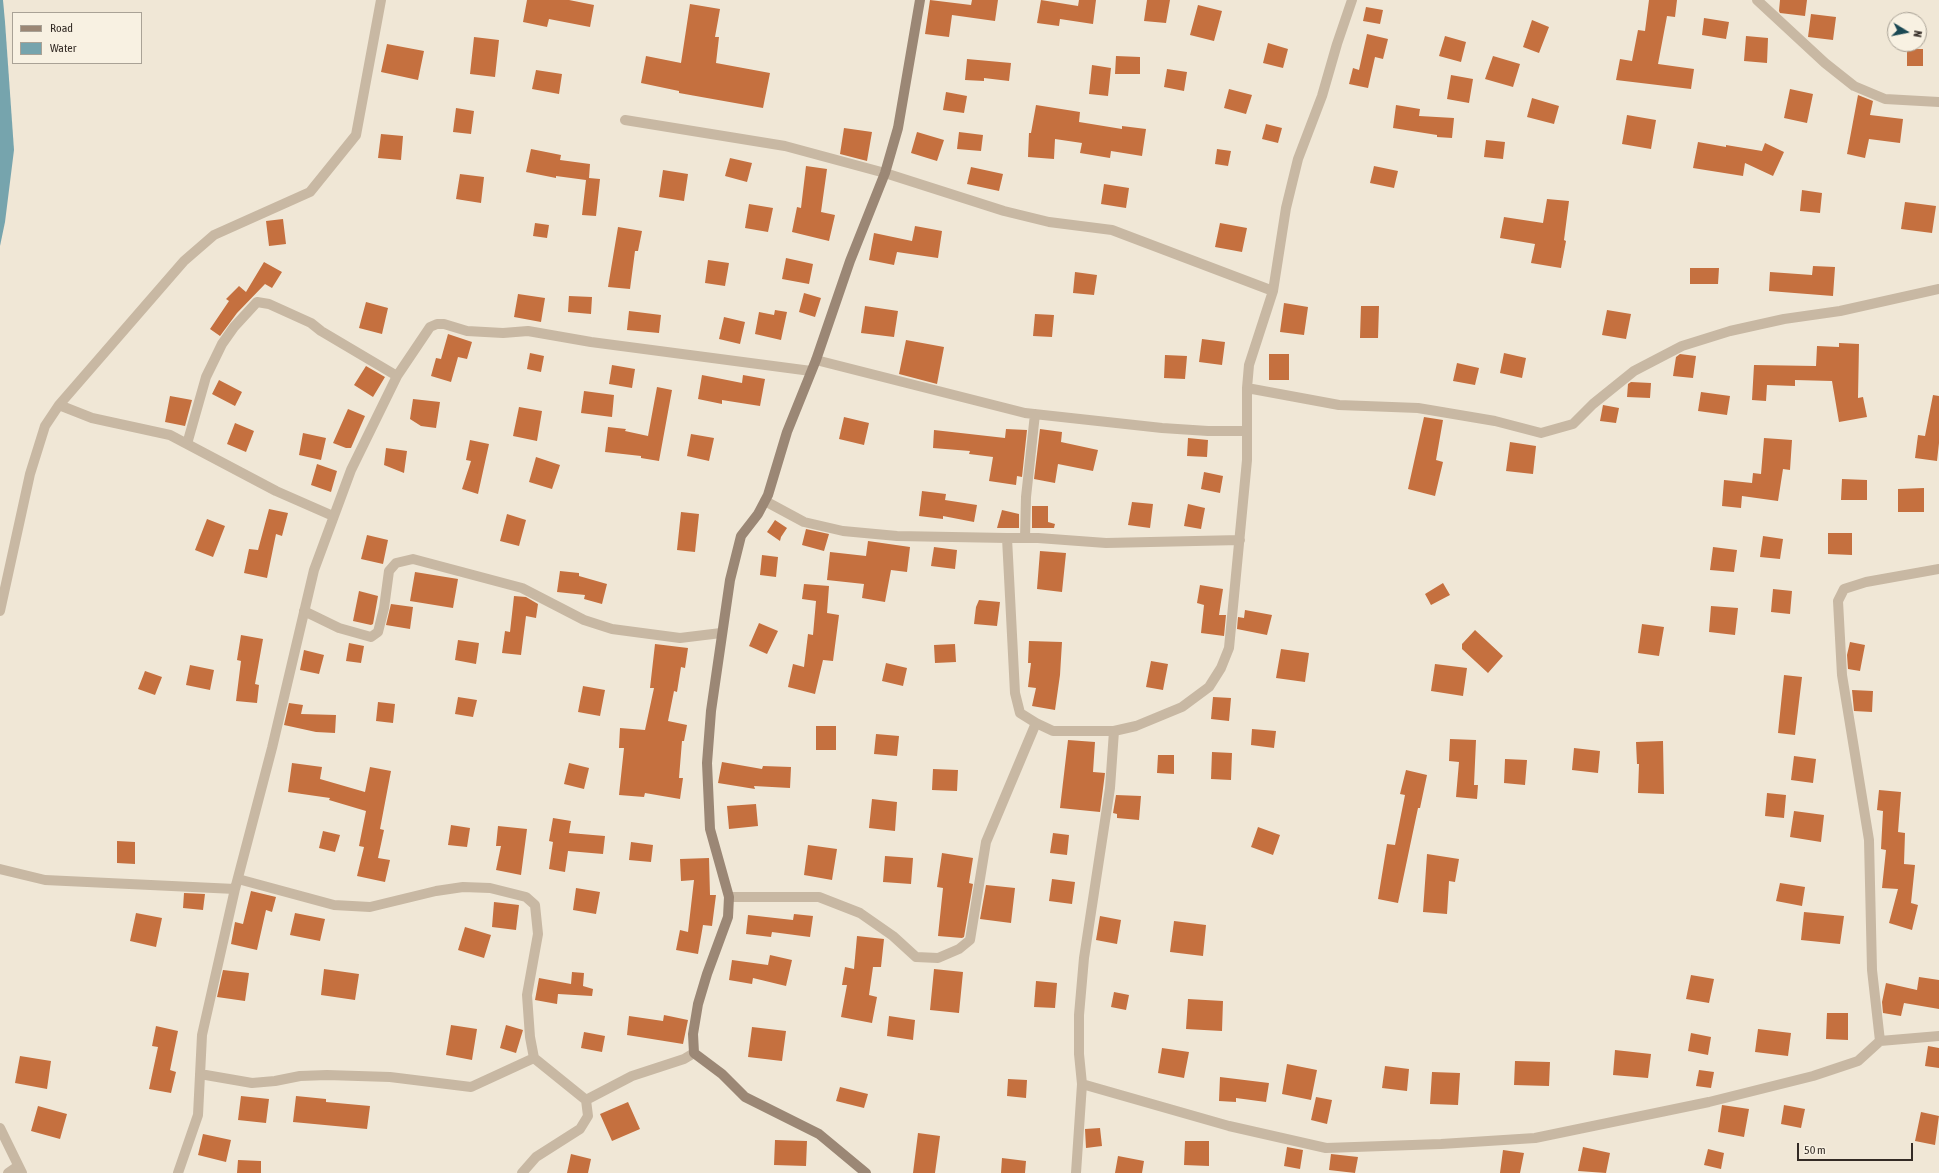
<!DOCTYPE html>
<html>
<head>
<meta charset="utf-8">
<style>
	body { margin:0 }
	#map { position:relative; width:1939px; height:1173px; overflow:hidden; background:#f0e7d6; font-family:"Asap Condensed",sans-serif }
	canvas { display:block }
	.legend { position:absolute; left:12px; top:12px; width:130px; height:52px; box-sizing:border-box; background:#f8f1e2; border:1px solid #a9a296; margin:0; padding:5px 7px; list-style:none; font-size:12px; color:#332b25 }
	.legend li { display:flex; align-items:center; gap:8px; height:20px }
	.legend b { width:20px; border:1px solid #a9a296 }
	.north { position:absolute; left:1887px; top:12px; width:40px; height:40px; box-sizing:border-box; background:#f8f1e2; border:1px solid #a9a296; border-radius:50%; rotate:100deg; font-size:11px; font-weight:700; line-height:16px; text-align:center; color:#332b25 }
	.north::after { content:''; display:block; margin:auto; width:14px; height:18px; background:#1b4954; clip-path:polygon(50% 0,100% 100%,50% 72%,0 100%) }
	.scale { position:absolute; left:1797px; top:1143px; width:116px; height:18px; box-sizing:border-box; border:2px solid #332b25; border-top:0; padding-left:5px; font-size:12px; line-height:14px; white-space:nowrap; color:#332b25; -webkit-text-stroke:3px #f8f1e2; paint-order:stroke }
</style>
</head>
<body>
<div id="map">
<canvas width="1939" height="1173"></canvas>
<ul class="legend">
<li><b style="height:5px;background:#9b8775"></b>Road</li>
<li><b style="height:11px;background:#76a4ad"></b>Water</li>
</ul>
<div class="north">N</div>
<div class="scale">50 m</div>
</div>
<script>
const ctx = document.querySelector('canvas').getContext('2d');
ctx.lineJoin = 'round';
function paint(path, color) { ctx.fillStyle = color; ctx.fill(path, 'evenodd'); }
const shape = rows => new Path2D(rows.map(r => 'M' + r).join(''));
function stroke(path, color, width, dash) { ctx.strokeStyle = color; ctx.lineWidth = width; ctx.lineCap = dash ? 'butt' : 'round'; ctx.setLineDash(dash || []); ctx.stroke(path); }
const water = shape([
	[0,0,3,0,5,22,14,150,5,222,0,246]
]);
const building = shape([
	[527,0,569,0,594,5,590,27,549,19,547,27,523,22],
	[930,0,971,5,972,0,998,0,995,21,952,15,949,37,925,34],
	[1041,0,1078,6,1079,0,1096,0,1093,24,1060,19,1059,26,1037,23],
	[1147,0,1170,0,1166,23,1144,21],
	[1649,0,1677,0,1675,17,1667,16,1658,64,1694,69,1691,89,1616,80,1620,59,1632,61,1638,30,1645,31],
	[1780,0,1807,0,1805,16,1780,13,1779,11],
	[690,4,720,9,715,37,719,37,716,63,770,73,763,108,679,93,679,91,641,83,646,56,681,63],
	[1198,5,1222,11,1214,41,1190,35],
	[1366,7,1383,10,1380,24,1363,21],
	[1811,14,1836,17,1833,40,1808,37],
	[1704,18,1729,22,1726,39,1702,35],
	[1532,20,1549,27,1539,53,1523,47],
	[1367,34,1388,39,1383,59,1375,57,1368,88,1349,84,1353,68,1359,70],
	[1445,36,1466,42,1461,62,1439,56],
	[1746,36,1768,38,1767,63,1744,61],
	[474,37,499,40,495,77,470,74],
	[1268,43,1288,49,1283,68,1263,63],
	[387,44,424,51,418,80,381,72],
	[1907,49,1923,49,1923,66,1907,66],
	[1116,56,1140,57,1140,74,1115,74],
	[1493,56,1520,64,1513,87,1485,79],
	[967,59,1011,63,1009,81,984,78,984,81,965,80],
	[1092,65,1111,68,1108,96,1089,94],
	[1167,69,1187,72,1184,91,1164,87],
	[536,70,562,74,559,94,532,89],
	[1451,75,1473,79,1469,103,1447,99],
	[1229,89,1252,95,1246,114,1224,108],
	[1790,89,1813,94,1807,123,1784,118],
	[946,92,967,96,964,113,943,110],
	[1858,95,1873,101,1870,115,1903,119,1900,143,1869,139,1865,158,1847,154],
	[1532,98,1559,106,1554,124,1527,117],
	[1036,105,1080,112,1079,122,1122,129,1122,126,1146,129,1142,156,1111,151,1110,158,1080,153,1082,143,1055,139,1054,159,1028,157,1029,133,1031,133],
	[1396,105,1420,109,1419,116,1454,118,1452,138,1437,137,1437,135,1393,128],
	[456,108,474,111,471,134,453,132],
	[1627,115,1656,120,1651,149,1622,144],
	[1266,124,1282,128,1278,143,1262,139],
	[844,128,872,132,867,161,840,154],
	[917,132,944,140,937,161,911,153],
	[959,132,983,135,981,151,957,149],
	[381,134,403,136,401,160,378,158],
	[1486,140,1505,142,1503,159,1484,157],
	[1698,142,1726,147,1726,145,1762,151,1765,143,1784,152,1773,176,1745,163,1743,176,1693,168],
	[531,149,561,155,560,160,590,164,589,178,600,179,596,216,582,215,586,180,556,176,556,178,526,172],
	[1217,149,1231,151,1228,166,1215,164],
	[730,158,752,163,747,182,725,176],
	[806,166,827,169,821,212,835,215,829,241,792,232,797,207,801,208],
	[1374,166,1398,171,1394,188,1370,183],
	[971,167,1003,174,999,191,967,184],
	[663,170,688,174,684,201,659,197],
	[460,174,484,177,481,203,456,199],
	[1104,184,1129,188,1126,208,1101,204],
	[1802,190,1822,193,1820,213,1800,211],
	[1547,199,1569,201,1564,240,1566,241,1561,268,1531,263,1535,244,1500,238,1504,217,1543,223],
	[1905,202,1936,206,1932,233,1901,229],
	[749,204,773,208,768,232,745,228],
	[283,219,286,244,269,246,266,221],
	[535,223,549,225,547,238,533,236],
	[1220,223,1247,228,1242,252,1215,247],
	[915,226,942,231,938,258,897,252,894,265,869,260,874,233,912,241],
	[618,227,642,231,638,251,635,251,630,289,608,287],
	[786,258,813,264,809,284,782,279],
	[708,260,729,263,725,286,705,283],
	[264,262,282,272,272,288,265,284,237,313,220,336,210,329,229,301,226,299,239,286,246,292],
	[1813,266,1835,267,1833,296,1769,291,1770,272,1812,275],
	[1690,268,1719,268,1718,284,1690,284],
	[1075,272,1097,275,1094,295,1073,293],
	[804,293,821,298,815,317,799,312],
	[518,294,545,298,541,322,514,317],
	[569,296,592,297,591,314,568,312],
	[366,302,388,308,382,334,359,328],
	[1284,303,1308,307,1304,335,1280,332],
	[865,306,898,311,894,337,861,333],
	[1361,306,1379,306,1378,338,1360,338],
	[775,310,787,312,781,340,755,334,759,312,774,315],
	[1607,310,1631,314,1626,339,1602,335],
	[629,311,661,315,659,333,627,330],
	[1035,314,1054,315,1052,337,1033,336],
	[724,317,745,322,740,344,719,339],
	[448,334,472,342,467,359,458,357,451,382,431,376,436,358,441,359],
	[1202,339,1225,342,1222,365,1199,362],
	[906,340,944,347,937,384,899,374],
	[1839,343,1859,344,1858,398,1863,397,1867,417,1839,422,1832,381,1795,380,1795,386,1767,385,1766,401,1752,400,1754,365,1816,366,1817,346,1839,347],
	[530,353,544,356,541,372,527,369],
	[1504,353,1526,358,1522,378,1500,373],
	[1269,354,1289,354,1289,380,1269,380],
	[1680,354,1696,356,1693,378,1673,376,1676,357],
	[1165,355,1187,356,1185,379,1164,378],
	[1457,363,1479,368,1475,385,1453,381],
	[612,365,635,369,632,388,609,384],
	[366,366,385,377,373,397,354,385],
	[702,375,742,383,743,375,765,379,760,406,722,400,722,404,698,399],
	[219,380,242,392,235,406,212,394],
	[1631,382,1651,383,1650,398,1627,397,1628,384],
	[657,387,672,390,659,461,641,458,641,456,605,452,608,427,626,429,625,431,648,436],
	[584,391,614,395,612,417,581,413],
	[1701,392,1730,396,1727,415,1698,411],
	[1933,395,1939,396,1939,443,1937,461,1915,458,1918,435,1925,436],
	[170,396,192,400,185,426,165,422],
	[413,399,440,402,436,428,421,426,410,419],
	[1603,405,1619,408,1616,423,1600,421],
	[519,407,542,411,537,441,513,436],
	[348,409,365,416,351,448,346,448,333,443],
	[844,417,869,423,864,445,839,439],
	[1424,417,1443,420,1436,460,1443,462,1435,496,1408,489],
	[235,423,254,431,246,452,227,444],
	[1006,429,1027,430,1022,477,1017,476,1016,485,989,481,993,457,969,454,970,451,933,448,934,430,1005,438],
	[1040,429,1062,432,1061,442,1098,450,1093,471,1058,464,1055,483,1034,479],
	[303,433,326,438,321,460,299,455],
	[691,434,714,438,709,461,687,456],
	[1188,438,1208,440,1207,457,1187,456],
	[1764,438,1792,440,1790,470,1783,469,1778,501,1742,496,1741,508,1722,506,1724,480,1752,483,1753,473,1761,474],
	[470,440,489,444,478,494,462,489,471,461,466,460],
	[1510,442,1536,446,1533,474,1506,471],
	[386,448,407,451,404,473,384,465],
	[536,457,560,465,552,489,529,482],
	[317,464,337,471,331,492,311,485],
	[1204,472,1223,476,1220,493,1201,489],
	[1842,479,1867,480,1867,500,1841,500],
	[1924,488,1924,512,1898,512,1898,489],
	[922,491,946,494,945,500,977,505,974,522,943,516,943,519,919,516],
	[1132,502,1153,504,1150,528,1128,525],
	[1188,504,1205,508,1201,529,1184,526],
	[1032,506,1048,506,1048,522,1055,524,1054,528,1032,528],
	[269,509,288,513,282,536,276,534,267,578,244,573,249,549,258,550],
	[1002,510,1019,514,1019,528,997,528],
	[681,512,699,514,695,552,677,550],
	[507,514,526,520,519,546,500,541],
	[207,519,225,526,213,557,195,550],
	[775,520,787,528,781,537,780,541,767,532],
	[806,529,829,534,824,551,802,545],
	[1828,533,1852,533,1852,555,1828,554],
	[367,535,388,540,383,564,361,559],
	[1763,536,1783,539,1780,559,1760,557],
	[868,541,910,547,907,572,891,570,885,602,862,598,864,584,827,580,830,552,866,556],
	[934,547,957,550,955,569,931,566],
	[1713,547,1737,550,1734,572,1710,570],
	[1040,551,1066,553,1062,592,1037,589],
	[762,555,778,557,776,577,760,575],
	[560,571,579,573,579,576,607,584,602,604,584,599,585,595,557,592],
	[415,572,458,579,453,608,410,601],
	[1443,583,1450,595,1431,605,1425,594],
	[804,584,829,586,827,613,839,615,833,661,823,660,815,694,788,687,793,664,804,667,808,634,813,635,816,601,802,599],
	[1200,585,1223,589,1219,615,1226,615,1224,636,1201,633,1204,605,1197,603],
	[1773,589,1792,591,1790,614,1771,612],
	[359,591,378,596,373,624,371,625,353,621],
	[514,596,526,597,538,604,536,618,526,616,521,655,502,653,505,631,510,632],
	[979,600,1000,602,997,626,974,624,976,607],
	[391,604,413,607,410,629,386,625],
	[1711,606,1738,608,1735,635,1709,632],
	[1245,610,1272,615,1267,635,1237,629,1238,617,1244,618],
	[759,623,778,631,767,654,749,646],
	[1642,624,1664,627,1659,656,1638,653],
	[1475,630,1503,656,1488,673,1462,649,1462,644],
	[241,635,263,639,255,684,259,685,257,703,236,701,241,661,237,660],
	[458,640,479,643,476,664,455,660],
	[1029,641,1062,642,1060,675,1055,710,1032,706,1036,688,1028,687,1031,663,1028,663],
	[1850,642,1865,645,1860,671,1848,669,1847,655],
	[349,643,364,646,361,663,346,661],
	[655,644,688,648,685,668,681,667,677,692,674,691,668,721,687,725,684,741,682,741,679,778,683,778,680,799,645,793,644,797,619,795,624,748,619,748,620,728,645,730,654,688,650,688],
	[955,644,956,662,935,663,934,645],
	[1281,649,1309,653,1305,682,1276,678],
	[304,650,324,655,319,674,300,670],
	[1151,661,1168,664,1163,690,1146,687],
	[886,663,907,668,903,686,882,681],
	[1435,664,1467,668,1463,696,1431,691],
	[190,665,214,670,210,690,186,685],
	[145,671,162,677,155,695,138,689],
	[1784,675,1802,677,1795,735,1778,733],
	[583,686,605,690,600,716,578,712],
	[1852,690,1873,691,1872,712,1854,711],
	[458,697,477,700,473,717,455,714],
	[1213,697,1231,698,1229,721,1211,719],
	[378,702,395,704,393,723,376,721],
	[289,703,303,705,301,714,336,715,335,733,316,732,284,725],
	[816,726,836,726,836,750,816,750],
	[1252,729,1276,731,1274,748,1251,745],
	[876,734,899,736,897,756,874,754],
	[1450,739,1476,740,1474,785,1478,785,1477,799,1456,797,1459,762,1449,761],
	[1068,740,1095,742,1093,772,1105,773,1100,812,1060,808],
	[1663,741,1664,794,1638,793,1639,764,1637,764,1636,742],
	[1574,748,1600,751,1598,773,1572,770],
	[1212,752,1232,753,1231,780,1211,779],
	[1158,755,1174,755,1174,774,1157,773],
	[1794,756,1816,759,1813,783,1791,780],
	[1505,759,1527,760,1525,785,1504,783],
	[722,762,762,769,763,766,791,767,790,788,754,786,755,789,718,783],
	[292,763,322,767,320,779,365,792,370,767,391,771,380,829,384,830,378,858,390,860,385,882,357,876,364,847,359,846,366,811,329,800,330,798,288,792],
	[569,763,589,768,584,789,564,784],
	[933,769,958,770,957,791,932,790],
	[1406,770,1427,775,1420,808,1418,808,1398,903,1378,899,1387,844,1395,845,1405,795,1400,794],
	[1879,790,1901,792,1898,832,1905,833,1904,864,1915,865,1911,903,1918,905,1912,930,1889,923,1898,889,1882,888,1886,850,1881,849,1883,811,1877,810],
	[1767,793,1786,795,1784,818,1765,816],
	[1116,795,1141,796,1139,820,1117,818,1117,814,1113,813],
	[872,799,897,802,895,831,869,828],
	[756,804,758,826,729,829,727,806],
	[1794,811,1824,815,1821,842,1790,837],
	[553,818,571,821,569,833,605,836,603,854,568,851,565,872,549,869,553,842,549,841],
	[451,825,470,828,467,847,448,845],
	[498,826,527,829,521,875,496,870,501,846,496,846],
	[1258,827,1280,835,1273,855,1251,847],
	[323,831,340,835,335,852,319,848],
	[1053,833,1069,835,1067,855,1050,853],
	[117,841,135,842,135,864,117,863],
	[631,842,653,845,651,862,629,860],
	[808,845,837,849,832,880,804,875],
	[942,853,973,858,969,883,973,884,964,937,962,938,938,936,943,888,937,887],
	[1427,854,1459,859,1455,882,1449,881,1447,914,1423,912],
	[885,856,913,858,911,884,883,882],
	[709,858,710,895,716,895,712,926,703,925,698,954,676,950,680,930,688,932,694,880,681,881,680,859],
	[1052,879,1075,882,1072,904,1049,901],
	[1780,883,1805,887,1802,906,1776,901],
	[986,885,1015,888,1011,923,980,919],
	[576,888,600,892,596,914,573,910],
	[251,891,276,897,272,912,266,910,257,950,231,944,235,922,243,924],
	[184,893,205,894,203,910,183,908],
	[494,902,519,905,516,930,492,927],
	[1804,912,1844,916,1840,944,1801,940],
	[136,913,162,918,156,947,130,941],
	[295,913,325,919,320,941,290,935],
	[794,914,813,916,810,937,772,932,771,937,746,934,748,915,793,920],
	[1100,916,1121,920,1117,944,1096,940],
	[1174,921,1206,925,1203,956,1170,952],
	[465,927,491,935,484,958,458,950],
	[857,936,884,939,881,967,873,967,869,995,877,997,872,1023,841,1017,847,985,842,985,845,967,854,969],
	[770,955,792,960,786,986,753,978,752,984,729,980,732,960,768,965],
	[324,969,359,974,355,1000,321,995],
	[934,969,963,972,959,1013,930,1010],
	[223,970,249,973,245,1001,217,997],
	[572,972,584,973,583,986,593,989,592,996,558,994,557,1004,535,1000,539,978,571,984],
	[1691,975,1714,979,1709,1003,1686,999],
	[1919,977,1939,980,1939,1009,1904,1003,1901,1016,1883,1013,1882,1002,1886,983,1917,990],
	[1036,981,1057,983,1055,1008,1034,1007],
	[1114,992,1129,995,1126,1010,1111,1007],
	[1188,999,1223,1001,1222,1031,1186,1029],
	[1827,1013,1848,1013,1848,1040,1826,1039],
	[664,1015,688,1020,683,1044,627,1035,629,1016,663,1021],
	[889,1016,915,1020,913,1040,887,1036],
	[451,1025,477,1029,472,1060,446,1055],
	[506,1025,523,1030,516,1053,500,1048],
	[156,1026,178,1031,170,1070,176,1072,171,1093,149,1089,158,1047,152,1046],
	[752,1027,786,1031,782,1061,748,1057],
	[1758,1029,1791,1033,1788,1056,1755,1052],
	[584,1032,605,1036,602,1052,581,1048],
	[1691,1033,1711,1037,1708,1055,1688,1051],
	[1928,1046,1939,1048,1939,1068,1925,1066],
	[1162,1048,1189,1052,1184,1078,1158,1073],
	[1615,1050,1651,1054,1648,1078,1613,1075],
	[20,1056,51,1061,47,1089,15,1083],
	[1515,1061,1550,1062,1549,1086,1514,1085],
	[1287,1064,1317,1070,1311,1100,1282,1094],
	[1385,1066,1409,1069,1407,1091,1382,1088],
	[1699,1070,1714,1072,1711,1088,1696,1086],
	[1432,1072,1460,1073,1458,1105,1430,1104],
	[1220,1077,1269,1083,1266,1102,1236,1098,1236,1102,1219,1101],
	[1008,1079,1027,1080,1026,1098,1007,1096],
	[840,1087,868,1094,864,1108,836,1101],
	[241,1096,269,1099,266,1123,238,1120],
	[296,1096,326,1099,326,1102,370,1106,367,1129,293,1122],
	[1316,1097,1332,1100,1327,1124,1311,1120],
	[628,1102,640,1129,612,1141,600,1114],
	[1722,1105,1749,1109,1744,1137,1718,1132],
	[1784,1105,1805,1109,1801,1128,1781,1124],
	[38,1106,67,1114,60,1139,31,1131],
	[1921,1112,1939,1116,1935,1145,1915,1141],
	[1100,1128,1102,1146,1086,1148,1085,1129],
	[918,1133,940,1136,935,1173,913,1173],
	[203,1134,231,1140,226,1162,198,1155],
	[775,1140,807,1141,806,1166,774,1165],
	[1185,1141,1209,1141,1209,1166,1184,1165],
	[1287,1147,1303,1150,1300,1169,1284,1166],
	[1583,1147,1610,1153,1606,1173,1578,1171],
	[1708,1149,1724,1153,1721,1169,1704,1165],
	[1503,1150,1524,1153,1520,1173,1500,1173],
	[571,1154,591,1159,588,1173,567,1173],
	[1331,1154,1358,1157,1355,1173,1329,1170],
	[1118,1156,1144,1161,1142,1173,1115,1173],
	[1002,1158,1026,1161,1025,1173,1001,1173],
	[238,1160,261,1161,261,1173,237,1173]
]);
const street = shape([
	[1757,0,1825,63,1854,86,1885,99,1939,102],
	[625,120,785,146,885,173,1004,211,1049,222,1112,230,1273,291],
	[816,360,1025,413,1162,428,1208,431,1247,431],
	[1247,388,1339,405,1418,408,1495,421,1541,433,1573,424,1593,404,1634,371,1682,346,1730,331,1784,319,1840,311,1939,289],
	[59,405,92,418,170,435,276,491,333,516],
	[187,444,206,377,222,344,234,327,257,302,269,304,311,323,321,331,397,376,430,327,437,324,444,324,467,331,503,333,528,331,591,342,811,371],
	[765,501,804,522,843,531,897,536,1007,538,1015,693,1020,713,1036,723,1053,731,1114,731],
	[1007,538,1038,538,1106,543,1240,540],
	[1025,538,1026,497,1035,414],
	[0,611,30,474,45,426,59,405,184,261,214,235,310,192,356,135,381,0],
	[304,611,339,628,371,637,378,632,384,608,389,571,396,563,413,559,522,588,584,620,612,629,680,638,721,633],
	[0,869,45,880,235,889,202,1035,198,1115,178,1173],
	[238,879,334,905,370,907,436,891,463,887,490,888,526,897,535,905,538,934,527,995,530,1037,534,1058],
	[235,889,272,748,314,570,351,470,397,376],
	[729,897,819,897,860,913,893,936,916,957,938,958,959,949,970,940,986,842,1036,723],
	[1880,1041,1872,970,1869,840,1842,675,1838,601,1844,589,1866,582,1939,569],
	[200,1074,252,1083,275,1081,300,1076,327,1075,390,1077,471,1087,534,1058,586,1100,632,1076,684,1059,694,1053],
	[1082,1084,1079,1054,1079,1015,1084,958,1110,788,1114,731,1136,726,1182,707,1209,687,1221,668,1229,648,1247,460,1247,388,1249,365,1273,291,1286,208,1298,159,1322,96,1337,44,1352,0],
	[0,1128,22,1173],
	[8,1173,18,1166],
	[522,1173,536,1157,580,1129,588,1116,586,1100],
	[1076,1173,1082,1084,1229,1126,1326,1148,1441,1144,1535,1138,1709,1102,1813,1076,1858,1061,1880,1041,1939,1036]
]);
const secondary = shape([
	[866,1173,819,1134,745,1097,722,1074,694,1053,693,1034,698,1004,707,974,728,917,729,897,710,829,707,763,711,711,730,580,741,536,758,514,768,495,787,432,816,360,850,261,885,173,898,128,920,0]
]);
paint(water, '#76a4ad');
paint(building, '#c5703f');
stroke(street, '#c8b8a3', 10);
stroke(secondary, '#9b8775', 10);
</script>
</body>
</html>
